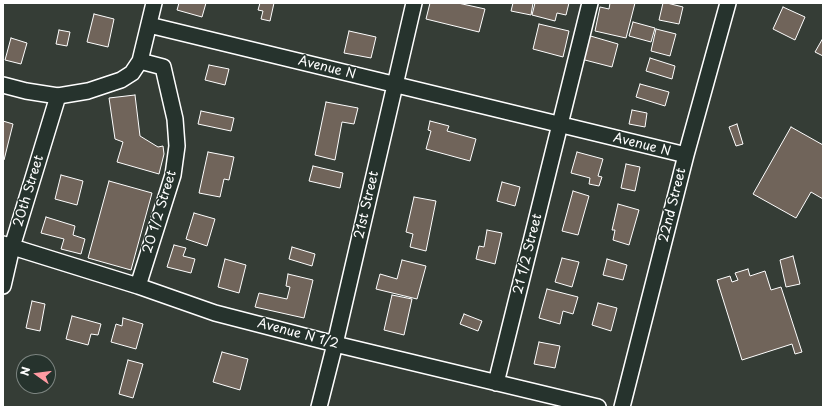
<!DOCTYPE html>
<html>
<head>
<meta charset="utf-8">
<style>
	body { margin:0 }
	#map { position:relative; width:826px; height:410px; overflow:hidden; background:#353d36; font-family:"Playpen Sans",sans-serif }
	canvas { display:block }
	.frame { position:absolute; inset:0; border:4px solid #fff; pointer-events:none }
	.north { position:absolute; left:16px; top:354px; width:40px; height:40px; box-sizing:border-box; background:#26332d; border:1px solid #7d8581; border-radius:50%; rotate:284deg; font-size:11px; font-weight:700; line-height:16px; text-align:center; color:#fff }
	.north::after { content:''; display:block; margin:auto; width:14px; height:18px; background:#ff9aa2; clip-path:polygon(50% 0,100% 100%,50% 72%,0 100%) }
</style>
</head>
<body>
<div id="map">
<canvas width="826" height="410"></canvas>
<div class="frame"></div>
<div class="north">N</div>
</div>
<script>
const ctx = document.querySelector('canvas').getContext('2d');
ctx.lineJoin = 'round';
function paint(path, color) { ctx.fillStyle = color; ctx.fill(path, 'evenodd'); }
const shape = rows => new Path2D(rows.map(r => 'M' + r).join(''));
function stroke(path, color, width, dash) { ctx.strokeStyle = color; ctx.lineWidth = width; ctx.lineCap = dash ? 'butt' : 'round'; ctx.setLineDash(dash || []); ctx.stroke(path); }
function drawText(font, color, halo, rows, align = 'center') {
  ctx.font = font + ' "Playpen Sans",sans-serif'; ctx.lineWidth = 3; ctx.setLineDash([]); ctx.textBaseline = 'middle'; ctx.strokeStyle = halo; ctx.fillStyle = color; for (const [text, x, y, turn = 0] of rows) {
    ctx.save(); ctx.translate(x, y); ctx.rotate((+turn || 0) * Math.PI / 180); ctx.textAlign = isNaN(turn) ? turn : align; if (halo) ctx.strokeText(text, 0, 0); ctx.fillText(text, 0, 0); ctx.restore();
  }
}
const building = shape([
	[179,3,206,3,202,17,177,10,179,3],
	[260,3,274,3,270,21,261,19,263,11,258,10,260,3],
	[430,3,458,3,485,9,479,32,426,19,430,3],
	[513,3,533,3,531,15,511,11,513,3],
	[535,3,569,3,566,15,557,13,555,21,532,15,535,3],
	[610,3,635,3,626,38,595,31,600,7,609,9,610,3],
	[663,3,667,3,683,7,679,24,659,20,663,3],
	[783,7,805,17,795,40,773,29,783,7],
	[94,14,114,19,108,47,87,42,94,14],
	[633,22,655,28,651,42,629,36,633,22],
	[539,24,569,31,563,57,533,49,539,24],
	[656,29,676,34,670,56,651,51,656,29],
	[59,30,70,32,67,46,56,44,59,30],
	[349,31,376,37,371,58,344,53,349,31],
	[587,35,618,44,612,67,581,59,587,35],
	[11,38,27,43,21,64,5,60,11,38],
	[823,38,823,56,815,52,823,38],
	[650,58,675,66,672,79,646,71,650,58],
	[209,65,229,69,225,85,205,80,209,65],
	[640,84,669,92,665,106,636,97,640,84],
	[135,95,140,136,158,147,163,146,164,154,159,174,117,162,123,142,115,139,109,98,135,95],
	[326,102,358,108,354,124,342,122,335,160,315,155,326,102],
	[632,110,647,113,645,127,629,124,632,110],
	[201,111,234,118,231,131,198,124,201,111],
	[3,121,13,124,4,160,3,160,3,121],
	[430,121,449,126,447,131,476,139,470,161,426,149,431,131,428,130,430,121],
	[737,124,743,144,736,146,729,127,737,124],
	[791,127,823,145,823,199,811,192,796,218,753,194,791,127],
	[208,152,234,157,229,180,224,179,220,197,199,193,208,152],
	[577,152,603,159,598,176,602,177,599,186,589,184,590,178,571,173,577,152],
	[626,164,640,167,635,191,621,188,626,164],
	[313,166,343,173,340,188,309,181,313,166],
	[61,175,83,181,77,205,55,199,61,175],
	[109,181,152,193,131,270,88,258,109,181],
	[502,182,520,187,515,206,497,201,502,182],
	[573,191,589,196,578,235,562,231,573,191],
	[414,197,436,201,426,251,410,247,413,234,406,232,414,197],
	[618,204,639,210,629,245,613,240,615,230,612,230,618,204],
	[194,213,215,219,207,246,186,239,194,213],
	[46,217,75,226,73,235,85,239,81,254,61,249,64,239,41,233,46,217],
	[487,230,502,233,495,264,476,259,479,246,484,247,487,230],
	[174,245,186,248,183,256,195,259,191,273,167,267,174,245],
	[292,247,315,254,312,266,289,259,292,247],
	[793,256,800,284,786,287,780,260,793,256],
	[562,258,579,262,572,287,555,282,562,258],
	[225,259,246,265,239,293,218,287,225,259],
	[607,259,627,265,623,280,603,275,607,259],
	[402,260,426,266,417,299,376,289,380,274,397,279,402,260],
	[748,269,750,276,765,271,771,290,781,287,802,352,795,354,792,344,742,360,717,280,730,276,732,282,738,280,735,273,748,269],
	[288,274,313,280,304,318,255,307,259,293,287,299,290,287,286,286,288,274],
	[547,289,578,297,573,314,563,311,560,324,539,318,547,289],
	[392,295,412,299,404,335,384,330,392,295],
	[32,301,45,304,40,331,26,328,32,301],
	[598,303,617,308,611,331,592,325,598,303],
	[464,314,482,321,478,331,460,324,464,314],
	[72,316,101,324,98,335,91,334,88,345,66,339,72,316],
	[123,318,143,324,136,349,111,342,116,324,122,326,123,318],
	[539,342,560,346,555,368,534,364,539,342],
	[222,352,248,359,240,390,213,382,222,352],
	[128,360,143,364,133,398,119,394,128,360]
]);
const minor = shape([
	[149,25,686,155],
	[3,85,26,91,58,96,88,91,121,80,132,73,140,61,154,3],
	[3,244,138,286,215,313,335,344,598,407],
	[3,286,12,247,58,96],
	[138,286,173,175,177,146,175,119,163,67,140,61],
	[496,383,590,3],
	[319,407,335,344,414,3],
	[622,407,686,155,728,3]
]);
const streetNames = [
	["Avenue N",327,68,14],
	["Avenue N",642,145,14],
	["20th Street",29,191,-73],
	["21st Street",367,205,-77],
	["22nd Street",673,205,-76],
	["20 1/2 Street",160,212,-73],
	["21 1/2 Street",528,254,-76],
	["Avenue N 1/2",298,334,15]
];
paint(building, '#70645a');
stroke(building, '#fff', 1);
stroke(minor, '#fff', 18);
stroke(minor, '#26332d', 15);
drawText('13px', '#fff', '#26332d', streetNames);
</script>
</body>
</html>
